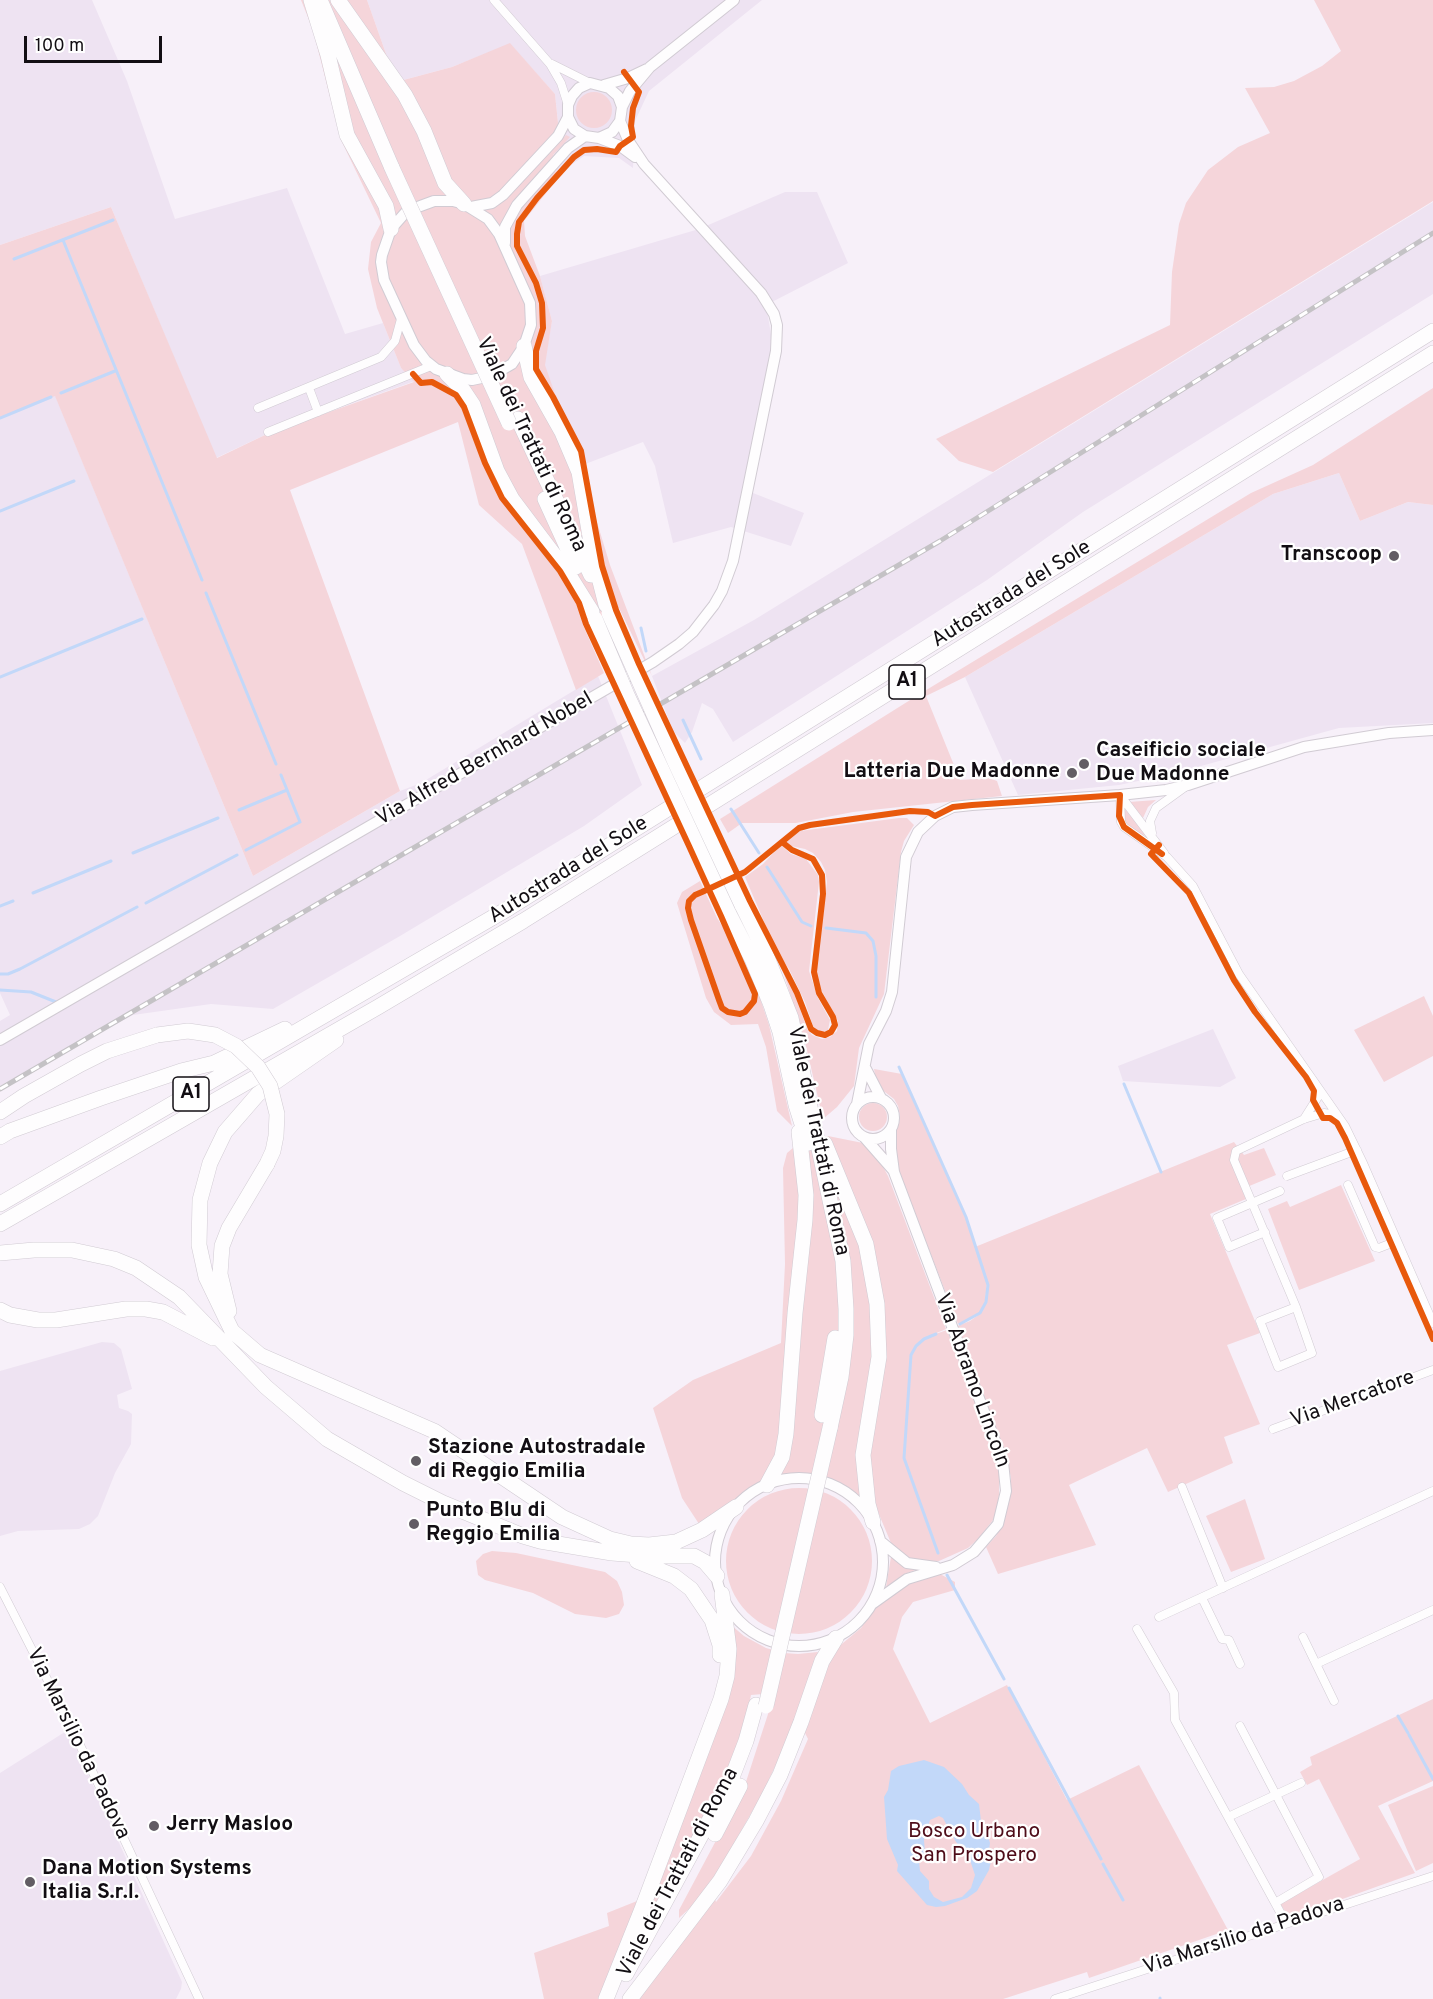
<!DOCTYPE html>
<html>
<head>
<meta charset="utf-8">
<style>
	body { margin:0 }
	#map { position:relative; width:1433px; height:1999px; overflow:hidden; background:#f7f0f9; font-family:Overpass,sans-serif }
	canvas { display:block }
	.scale { position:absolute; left:24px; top:36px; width:138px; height:27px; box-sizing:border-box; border:3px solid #120e13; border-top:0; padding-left:8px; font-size:18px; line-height:21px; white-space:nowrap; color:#120e13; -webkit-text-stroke:4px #fff; paint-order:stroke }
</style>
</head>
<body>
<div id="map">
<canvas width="1433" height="1999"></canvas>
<div class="scale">100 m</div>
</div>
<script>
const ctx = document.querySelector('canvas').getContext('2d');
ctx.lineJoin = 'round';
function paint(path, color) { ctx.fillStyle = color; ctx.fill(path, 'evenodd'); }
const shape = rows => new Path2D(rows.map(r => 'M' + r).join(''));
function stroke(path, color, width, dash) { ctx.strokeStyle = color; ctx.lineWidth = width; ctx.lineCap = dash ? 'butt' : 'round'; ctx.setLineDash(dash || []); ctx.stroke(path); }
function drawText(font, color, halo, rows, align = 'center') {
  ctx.font = font + ' Overpass,sans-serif'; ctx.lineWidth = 4.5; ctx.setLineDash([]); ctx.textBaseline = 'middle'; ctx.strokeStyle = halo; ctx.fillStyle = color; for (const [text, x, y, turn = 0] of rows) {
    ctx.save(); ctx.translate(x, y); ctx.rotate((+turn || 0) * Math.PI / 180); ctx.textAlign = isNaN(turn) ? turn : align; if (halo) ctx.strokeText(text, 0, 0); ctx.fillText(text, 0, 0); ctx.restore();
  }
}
const built = shape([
	[0,0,92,0,127,81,175,219,287,188,345,334,383,323,401,368,415,381,267,434,216,458,111,207,0,245],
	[367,0,762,0,649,91,635,121,633,168,619,158,584,156,565,169,541,176,554,155,558,123,555,94,510,44,452,67,396,82],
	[785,192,817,192,848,263,766,305,771,334,770,371,754,454,753,493,804,513,791,546,731,527,673,543,655,466,643,442,580,466,544,365,552,321,540,276,699,229],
	[1433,202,1433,294,1083,512,987,580,733,742,713,709,702,703,692,732,685,743,673,731,652,676,754,620],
	[55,395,253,876,400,791,421,783,598,676,642,785,584,826,400,936,273,1009,211,1004,133,1015,0,1086,0,1021,10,1015,0,993,0,418],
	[1339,473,1360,521,1408,502,1433,505,1433,723,1339,728,1172,774,1119,785,1018,795,965,677,1273,494],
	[1213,1029,1236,1078,1220,1087,1123,1081,1118,1066],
	[102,1342,114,1343,121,1349,132,1389,117,1395,119,1408,128,1411,132,1414,131,1444,115,1473,98,1516,90,1524,79,1529,18,1531,0,1536,0,1371],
	[68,1730,182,1982,181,1989,176,1999,0,1999,0,1773]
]);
const green = shape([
	[301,0,367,0,396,82,452,67,510,43,555,94,558,123,555,147,566,135,570,137,554,154,542,175,565,169,524,221,525,236,540,276,552,321,545,365,580,466,610,565,652,676,619,608,583,625,604,673,576,690,522,544,479,505,458,422,290,490,400,791,253,876,55,396,0,418,0,245,111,207,217,458,267,434,414,382,401,368,377,308,368,269,371,242,381,223,341,140,313,30],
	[1314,0,1433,0,1433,201,993,472,959,461,936,439,1170,325,1172,272,1179,224,1186,203,1208,170,1238,147,1270,133,1245,88,1274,87,1294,81,1322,66,1341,51],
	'576 110a18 18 0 1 1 36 0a18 18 0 1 1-36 0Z',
	[1433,388,1433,505,1408,502,1360,521,1339,473,1273,494,965,677,926,696,960,780,989,778,997,781,1002,796,853,812,796,823,742,823,728,833,720,819,923,692,1251,493,1313,465],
	[1156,800,1148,807,1143,818,1129,802],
	[1124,808,1146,834,1144,836,1129,827,1124,821],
	[899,818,907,818,914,825,904,841,901,852,884,994,859,1048,854,1086,837,1107,823,1119,805,1042,783,971,793,989,807,1029,812,1035,822,1039,830,1037,837,1031,838,1021,819,986,816,972,827,882,825,870,821,862,813,853,805,849,791,846,785,841,800,831],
	[781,845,791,854,806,859,818,875,819,882,809,971,818,998,830,1020,828,1030,823,1032,818,1031,813,1026,805,1002,789,969,777,952,745,877,763,864],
	[700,881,717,918,742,956,759,995,769,1025,792,1126,777,1111,766,1047,758,1024,731,1025,714,1012,706,998,677,903,682,892],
	[1424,996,1433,1016,1433,1056,1384,1082,1354,1030],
	[874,1069,902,1074,966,1217,975,1247,1234,1142,1244,1155,1264,1148,1276,1175,1242,1189,1246,1199,1210,1214,1260,1333,1227,1345,1260,1424,1224,1437,1233,1463,1168,1492,1147,1448,1069,1485,1096,1545,998,1574,986,1547,996,1536,1005,1518,1011,1493,1011,1478,1006,1454,957,1326,970,1321,981,1313,988,1296,988,1284,983,1269,987,1284,985,1302,980,1312,974,1317,958,1324,898,1170,895,1153,895,1130,899,1124,900,1116,898,1106,894,1099,881,1089,876,1081],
	'859 1117a14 14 0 1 1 28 0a14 14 0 1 1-28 0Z',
	[828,1136,863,1143,879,1159,888,1176,946,1329,927,1337,947,1330,993,1448,999,1468,999,1495,998,1509,993,1520,979,1538,968,1548,939,1561,921,1562,908,1558,891,1543,873,1500,864,1504,852,1493,836,1484,810,1476,783,1477,766,1483,749,1492,734,1506,701,1527,682,1498,653,1408,693,1380,781,1343,785,1264,783,1168,787,1153,799,1143],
	[1341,1185,1375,1261,1299,1290,1268,1209,1287,1201,1290,1207],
	'726 1561a73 73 0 1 1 146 0a73 73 0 1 1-146 0Z',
	[1245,1499,1265,1559,1231,1572,1206,1516],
	[492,1551,516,1553,605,1572,617,1581,622,1592,624,1605,619,1614,606,1618,575,1614,533,1593,485,1580,478,1575,476,1561,483,1554],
	[891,1557,905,1567,918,1569,905,1574,886,1587],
	[940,1574,955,1582,955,1590,913,1602,902,1617,893,1649,930,1723,1007,1685,1067,1800,1139,1765,1228,1930,1089,1978,1087,1972,1003,1999,638,1999,715,1899,716,1902,751,1856,781,1801,808,1739,804,1731,822,1676,837,1648,861,1628,877,1606,899,1587],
	[731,1625,744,1636,766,1648,784,1653,798,1654,818,1652,784,1748,761,1796,716,1875,691,1907,679,1918,679,1910,744,1788,769,1711,763,1694,751,1695,747,1714,727,1776,654,1909,650,1911,648,1907,710,1739],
	[1433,1699,1433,1781,1378,1806,1415,1873,1295,1916,1287,1914,1280,1904,1360,1859,1319,1779,1307,1785,1300,1772,1312,1765,1310,1757],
	[1433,1786,1433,1863,1416,1871,1388,1805],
	[637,1901,626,1931,598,1999,544,1999,534,1953,609,1926,607,1913]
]);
const water = shape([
	[924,1760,944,1767,962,1784,969,1795,979,1804,981,1821,985,1826,990,1843,989,1850,992,1856,989,1870,977,1891,967,1898,945,1906,936,1907,927,1905,897,1871,898,1865,887,1839,884,1797,888,1790,891,1771,899,1766],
	[939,1816,943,1818,956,1842,969,1857,975,1875,971,1888,962,1897,943,1902,934,1897,929,1889,929,1881,920,1871,919,1861,925,1853,924,1840,930,1820]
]);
const stream = shape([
	[63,240,202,580],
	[14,259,113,220],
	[61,393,115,371],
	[0,418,51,397],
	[0,511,74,481],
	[206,593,276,764],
	[641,628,646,651],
	[0,677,142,619],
	[683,720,701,759],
	[731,809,759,853],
	[239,810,287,790],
	[246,850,300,822,281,775],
	[133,853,218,818],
	[767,867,802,922,811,926],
	[33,893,111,861],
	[146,903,237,855],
	[0,906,13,901],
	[826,928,866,933,873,941,876,956,876,997],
	[0,974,8,974,20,969,137,907],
	[0,990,31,992,56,1002],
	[899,1067,966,1217,988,1285,986,1302,980,1313,960,1324],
	[1124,1084,1161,1172],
	[936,1334,924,1339,916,1346,911,1355,904,1458,938,1553],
	[947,1575,1004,1679],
	[1009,1688,1101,1859],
	[1398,1716,1408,1733],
	[1409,1735,1433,1779],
	[1103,1864,1123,1900],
	[1160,1998,1160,1999]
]);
const street = shape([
	[494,0,550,64,561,83,568,105],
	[552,64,590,83],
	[309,388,318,412],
	[258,408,381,357,395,341,401,319],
	[268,432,431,366],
	[1120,795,1121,822,1124,827,1167,857,1193,886,1239,974,1345,1126,1363,1163,1433,1323],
	[1120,795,1164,853],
	[1152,833,1150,821,1156,808,1185,787],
	[1304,1119,1321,1092],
	[1287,1176,1357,1150],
	[1348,1185,1375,1247,1379,1248,1397,1241],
	[1265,1232,1229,1247,1217,1218,1280,1191],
	[1296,1307,1312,1353,1278,1367,1260,1321,1296,1307,1234,1160,1236,1151,1304,1119,1324,1113,1337,1115],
	[1273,1429,1433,1370],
	[1182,1487,1223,1588],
	[0,1587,72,1728,199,1999],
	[1202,1598,1222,1639,1229,1640,1240,1664],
	[1159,1617,1433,1491],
	[1137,1629,1174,1693,1175,1720,1286,1923],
	[1303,1637,1334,1701],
	[1316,1664,1433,1610],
	[1240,1726,1319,1877,1275,1903],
	[1228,1817,1301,1783],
	[1055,1999,1433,1876]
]);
const secondary = shape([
	[604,85,628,78,647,69],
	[622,107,618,96,609,88,590,83,579,88,572,96,568,105,568,117,574,129,585,136,599,138,612,132,620,121,622,107,630,91,650,67,734,0],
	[599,138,620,146,635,157],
	[434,201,453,201,464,204,488,219,499,234,530,303,531,325,524,346,512,364,491,376,472,380,463,379,436,369,426,361,414,345,384,280,381,262,382,255,391,229,405,213,415,208,434,201],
	[471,207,492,203,503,195,558,136,568,117],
	[505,243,505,227,517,205,568,148,585,136],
	[0,1040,653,662,679,644,693,632,714,605,722,591,733,561,776,351,777,325,774,314,761,293,644,164,628,140,620,121],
	[866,1069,881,1098],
	'852 1118a21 21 0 1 1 42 0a21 21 0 1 1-42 0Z',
	[857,1104,869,1044,886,1011,892,992,906,857,918,832,935,816,953,807,972,805,1120,795,1166,790,1188,785,1304,747,1389,733,1433,730],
	[864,1137,893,1170],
	'715 1562a84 84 0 1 1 168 0a84 84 0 1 1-168 0Z',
	[880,1541,907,1563,936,1567],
	[872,1604,907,1579,953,1565,974,1552,998,1524,1006,1491,1003,1462,894,1172,891,1149,891,1129]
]);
const highway = shape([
	[311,0,328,55,347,135,386,206,391,229],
	[320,0,392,168],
	[338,0,405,95,424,131,445,183,464,204],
	[524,346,531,377,562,432,579,472,593,554,606,605],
	[447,374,463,390,473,405,497,471,512,499,567,572,592,612],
	[518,419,591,575],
	[545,499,576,567],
	[742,905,765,952,791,1018,843,1261,846,1309,846,1335,841,1377,830,1428],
	[728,912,752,959,771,1005,780,1032,796,1105,808,1143],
	[336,1040,258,1094,225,1132,210,1163,200,1200,199,1245,206,1277,232,1331,260,1355,434,1431,562,1517,610,1539,631,1544,649,1545,676,1542,702,1530,736,1507],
	[0,1112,24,1096,81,1064,107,1051,157,1035],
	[0,1137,10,1131,101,1098,181,1071,214,1063,285,1029],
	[825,1144,866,1244,877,1304,879,1357,863,1455,868,1504,873,1522],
	[0,1204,509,908,1433,331],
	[0,1224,378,1007,523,921,1433,353],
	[0,1253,34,1250,72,1250,114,1259,136,1268,179,1297,266,1387,327,1439,403,1483,443,1503,523,1536,540,1541,612,1553,651,1556,694,1556,705,1562,717,1576],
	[0,1310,10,1315,38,1320,56,1320,126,1309,146,1309,163,1312,213,1338],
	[229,1311,220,1274,222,1246,229,1228,267,1164],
	[822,1415,835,1338],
	[767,1485,782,1457,786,1434,795,1313,805,1220,806,1195,799,1132],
	[637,1561,674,1576,691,1589,712,1620,720,1645,720,1655],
	[715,1834,740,1786],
	[626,1974,731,1780,746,1741,756,1705],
	[606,1999,642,1909,721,1699,727,1676,729,1649,722,1594],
	[630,1999,720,1881,756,1821,780,1775,801,1722,822,1661,836,1638]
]);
const rail = shape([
	[0,1089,940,541,1433,233]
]);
const highwayBridge = shape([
	[392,168,509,423],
	[609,613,675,762,742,905],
	[595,619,627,695,728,912],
	[157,1035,188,1031,215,1035,236,1046,258,1067,270,1086,277,1114,276,1136,273,1151,267,1164],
	[766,1706,830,1428]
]);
const cycleway = shape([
	[624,72,639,92,633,108,631,126,633,137,620,146,616,152,597,149,584,150,574,157,537,198,519,222,517,234,517,246,536,283,542,303,543,328,536,351,536,369,553,397,581,451,602,566,616,610,639,664,750,901,797,993,811,1029,817,1033,825,1035,831,1032,835,1025,833,1017,819,993,814,972,823,894,822,875,813,859,792,850,782,842],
	[413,374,421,383,432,382,456,395,464,407,485,463,502,498,560,571,579,603,586,624,689,846,704,879,721,916,755,994,754,1001,745,1012,740,1014,728,1012,722,1008,719,1000,691,920,688,908,689,901,695,895,702,892,745,872,799,828,810,825,910,811,928,812,935,816,953,807,972,805,1120,795],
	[1120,795,1119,816,1124,827,1162,854],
	[1159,845,1151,854,1189,893,1234,980,1255,1012,1306,1077,1314,1091,1313,1100,1323,1118,1330,1118,1337,1123,1345,1138,1433,1339]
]);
const markers = [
	[1394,556,6,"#625d64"],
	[1084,764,6,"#625d64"],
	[1072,773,6,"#625d64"],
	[416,1461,6,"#625d64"],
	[414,1524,6,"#625d64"],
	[154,1826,6,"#625d64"],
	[30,1882,6,"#625d64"]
];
const shields = [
	[907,682,36],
	[191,1094,36]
];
const shieldNames = [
	["A1",907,682],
	["A1",191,1094]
];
const streetNames = [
	["Viale dei Trattati di Roma",530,445,65],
	["Autostrada del Sole",1012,595,-32],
	["Via Alfred Bernhard Nobel",485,760,-30],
	["Autostrada del Sole",569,871,-32],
	["Viale dei Trattati di Roma",817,1141,78],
	["Via Abramo Lincoln",971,1381,70],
	["Via Mercatore",1353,1400,-20],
	["Via Marsilio da Padova",77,1744,64],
	["Viale dei Trattati di Roma",679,1873,-62],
	["Via Marsilio da Padova",1244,1937,-18]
];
const poiNames = [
	["Transcoop",1382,556,"right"],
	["Caseificio sociale",1096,752],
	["Due Madonne",1096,776],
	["Latteria Due Madonne",1060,773,"right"],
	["Stazione Autostradale",428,1449],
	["di Reggio Emilia",428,1473],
	["Punto Blu di",426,1512],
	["Reggio Emilia",426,1536],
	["Jerry Masloo",166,1826],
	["Dana Motion Systems",42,1870],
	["Italia S.r.l.",42,1894]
];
const parkNames = [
	["Bosco Urbano",974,1833],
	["San Prospero",974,1857]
];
paint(built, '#eee3f2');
paint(green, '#f5d5da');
paint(water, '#c2d8f9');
stroke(stream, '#c2d8f9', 3);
stroke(street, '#d1cbd3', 9);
stroke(secondary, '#d1cbd3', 12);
stroke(highway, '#d1cbd3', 16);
stroke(street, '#fefdfe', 8);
stroke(secondary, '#fefdfe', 10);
stroke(highway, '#fefdfe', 15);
stroke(rail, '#c4c2c5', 5);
stroke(rail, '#fff', 3, [9]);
stroke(highwayBridge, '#d1cbd3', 16, []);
stroke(highwayBridge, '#fefdfe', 15);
stroke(cycleway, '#e8590c', 6);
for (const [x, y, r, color] of markers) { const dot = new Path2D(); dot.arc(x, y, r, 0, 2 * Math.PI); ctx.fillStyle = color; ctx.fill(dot); stroke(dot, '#fff', 2); }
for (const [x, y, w] of shields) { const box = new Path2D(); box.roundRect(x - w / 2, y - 17, w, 34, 4.5); ctx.fillStyle = '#fff'; ctx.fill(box); stroke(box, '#120e13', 1.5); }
drawText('bold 20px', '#120e13', null, shieldNames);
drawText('21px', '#120e13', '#fff', streetNames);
drawText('bold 21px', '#120e13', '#fff', poiNames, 'left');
drawText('21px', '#4e0c19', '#fff', parkNames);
</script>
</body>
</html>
